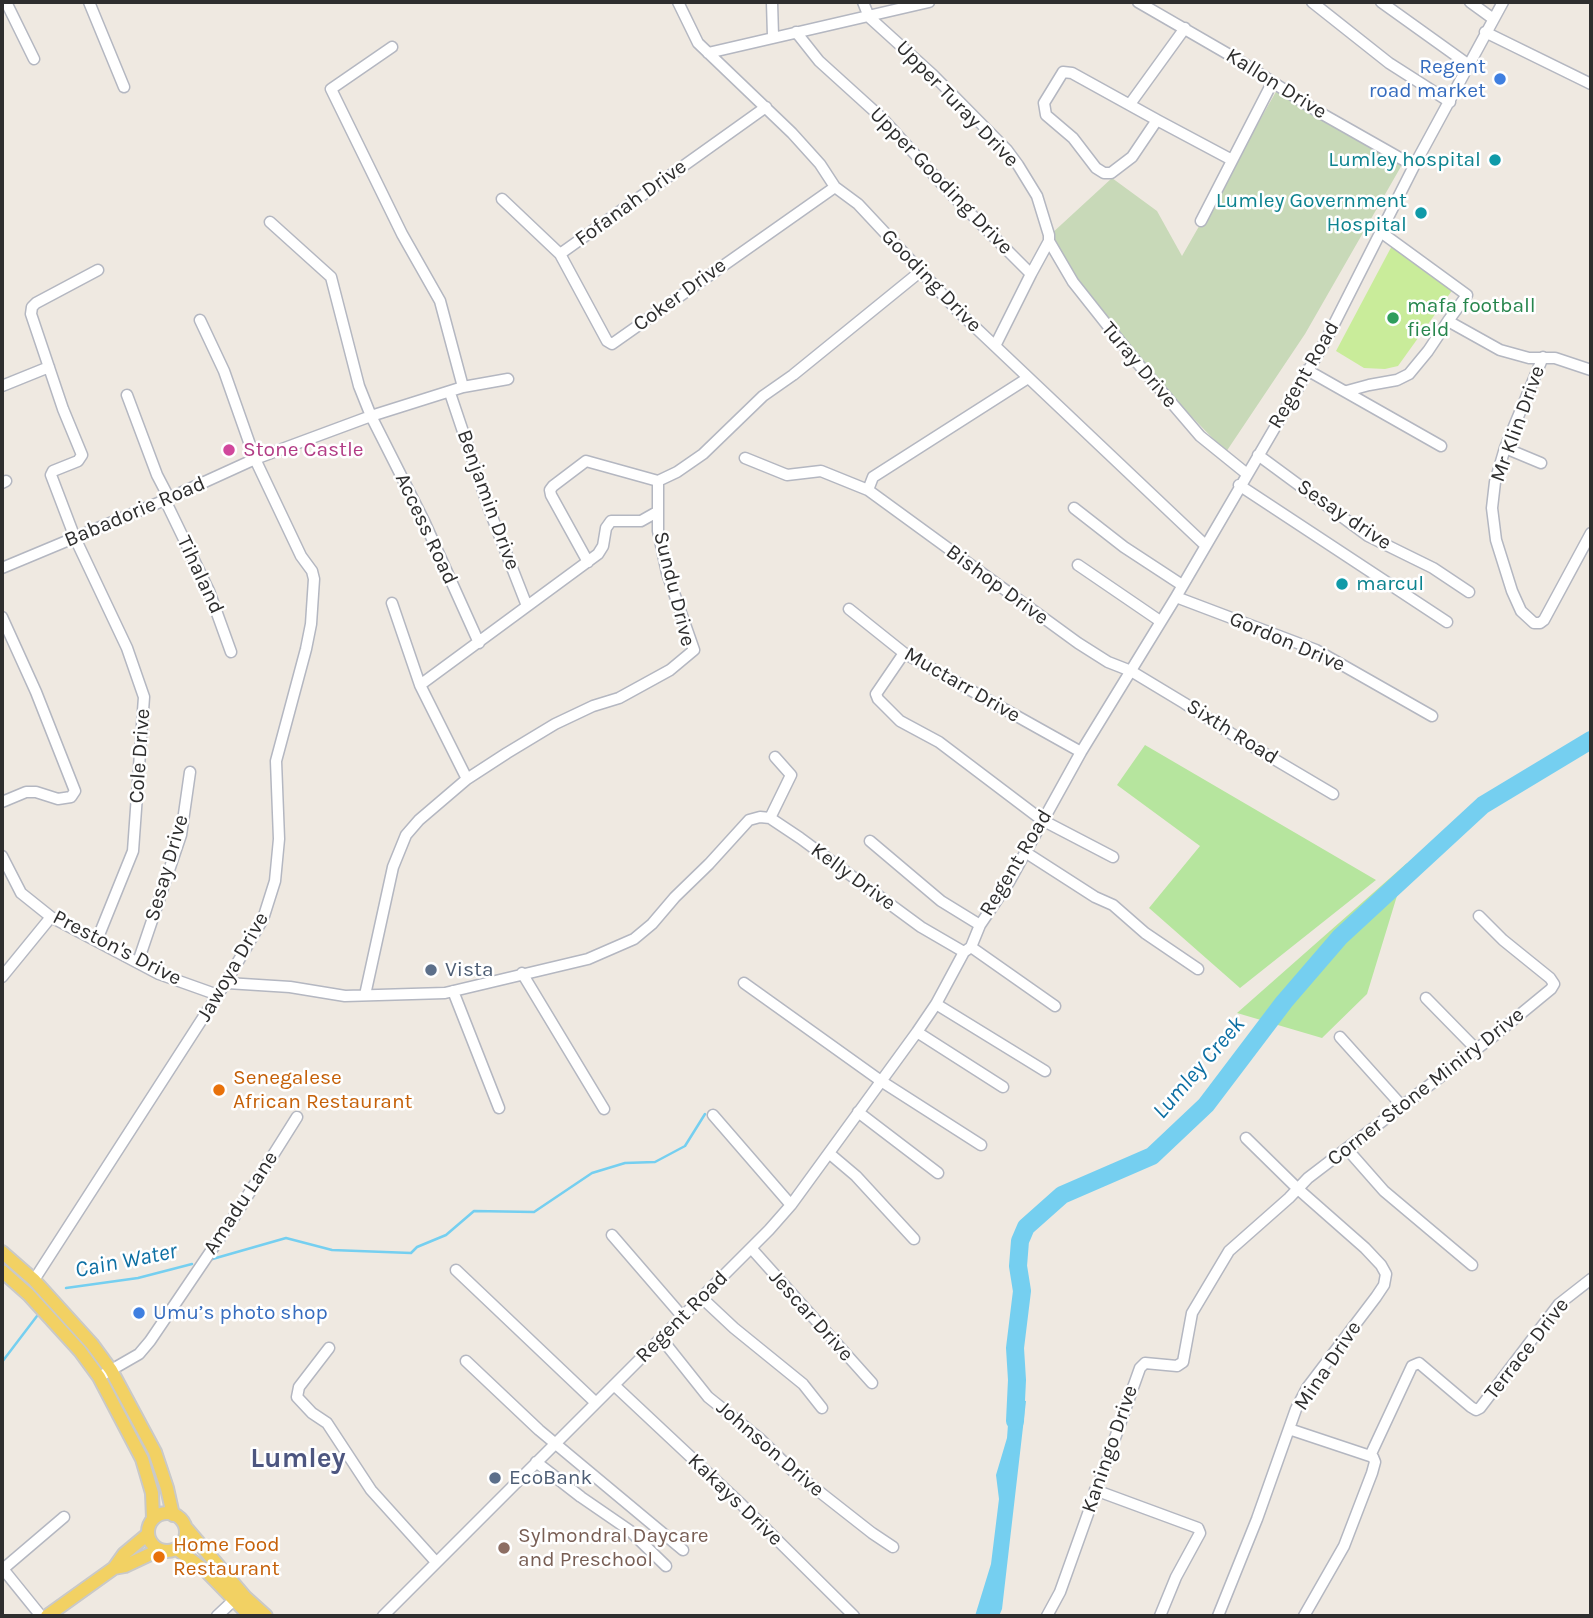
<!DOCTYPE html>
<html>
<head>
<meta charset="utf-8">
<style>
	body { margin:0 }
	#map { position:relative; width:1593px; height:1618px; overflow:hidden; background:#efe9e1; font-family:Karla,sans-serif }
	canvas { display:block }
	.frame { position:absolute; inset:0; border:4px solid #2e2e2e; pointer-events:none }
</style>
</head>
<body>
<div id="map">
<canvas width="1593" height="1618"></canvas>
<div class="frame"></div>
</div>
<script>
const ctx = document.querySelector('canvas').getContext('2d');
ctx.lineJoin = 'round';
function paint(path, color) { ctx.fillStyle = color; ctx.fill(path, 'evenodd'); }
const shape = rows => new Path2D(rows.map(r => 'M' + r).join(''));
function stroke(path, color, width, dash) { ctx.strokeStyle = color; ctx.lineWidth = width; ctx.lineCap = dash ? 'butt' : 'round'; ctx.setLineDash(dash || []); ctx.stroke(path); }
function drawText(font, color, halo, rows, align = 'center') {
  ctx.font = font + ' Karla,sans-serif'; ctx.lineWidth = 5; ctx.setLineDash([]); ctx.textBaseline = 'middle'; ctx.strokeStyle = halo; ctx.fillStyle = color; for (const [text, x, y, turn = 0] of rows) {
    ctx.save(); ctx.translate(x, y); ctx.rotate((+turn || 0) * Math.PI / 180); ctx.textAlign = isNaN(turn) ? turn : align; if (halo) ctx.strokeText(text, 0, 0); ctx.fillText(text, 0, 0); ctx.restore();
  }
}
const green = shape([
	[1145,745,1376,880,1240,988,1149,908,1200,846,1117,785],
	[1407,863,1367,994,1322,1038,1237,1013]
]);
const cemetery = shape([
	[1277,90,1403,163,1305,334,1226,452,1160,384,1078,285,1050,235,1112,178,1157,211,1182,256]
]);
const pitch = shape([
	[1395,240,1456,285,1398,366,1385,369,1364,368,1336,351]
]);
const water = shape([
	[1010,1398,1026,1401,1002,1609,999,1616,975,1616,991,1564,999,1499,996,1475,1007,1438]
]);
const stream = shape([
	[209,1260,286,1238,332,1250,411,1253,417,1247,446,1235,474,1211,534,1212,592,1173,625,1163,655,1162,685,1146,705,1114],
	[66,1288,138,1278,192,1264],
	[2,1362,37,1316]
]);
const river = shape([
	[1015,1421,1017,1380,1015,1348,1022,1291,1018,1266,1020,1241,1026,1227,1062,1195,1152,1156,1206,1105,1284,1002,1340,937,1483,805,1591,740]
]);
const minor = shape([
	[6,2,34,59],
	[89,2,124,87],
	[678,2,698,43,792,133,820,164,835,187,858,204,958,311,1204,544],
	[772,2,773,36],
	[863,2,869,17,933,75,1007,150,1018,165,1037,196,1049,235,1049,241,1031,274],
	[1138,2,1240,61,1317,111,1414,166],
	[1312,2,1389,63,1450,102],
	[1381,2,1469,65],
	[1470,2,1492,18],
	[796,32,819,61,883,119,950,193,1031,274,995,346],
	[1485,32,1591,84],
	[392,47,331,89,402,234,440,301,463,387],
	[708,53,929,2],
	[1063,72,1072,73,1157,120,1132,157,1111,173,1104,173,1096,168,1073,138,1046,115,1044,103,1063,72],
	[1130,104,1185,28],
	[1157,120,1232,160],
	[502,199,560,254,607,341,612,344,835,187],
	[1201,221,1272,83],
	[270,222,331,277,359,386,371,416,424,521,479,643],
	[1382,233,1467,295,1448,321],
	[1049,241,1073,282,1134,359,1200,436,1247,474],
	[560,254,766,107],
	[1543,357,1505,448,1495,482,1492,508,1496,540,1512,591,1521,611,1534,623,1540,623,1544,620,1591,533],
	[1307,370,1441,446],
	[2,386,49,367],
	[1347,391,1369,385,1397,380,1409,374,1428,351,1448,321,1500,350,1529,358,1555,358,1591,370],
	[450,393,489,509,527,606],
	[127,395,157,475,169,498],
	[1505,448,1541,463],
	[1258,455,1368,536,1433,568,1469,592],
	[745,458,787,475,821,471,868,490,1078,643,1108,662,1131,671,1184,703,1235,736,1333,794],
	[2,483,6,481],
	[1239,485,1447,622],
	[868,490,873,477,1028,378],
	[165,500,209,591,231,652],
	[1074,508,1124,547,1182,585],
	[588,562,551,495,550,490,553,486,586,461,658,481],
	[1078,565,1160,621],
	[2,568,165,500,255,459,371,416,463,387,508,379],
	[1176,597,1316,650,1432,716],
	[392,603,420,685,467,779],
	[849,609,904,653,1081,752],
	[2,617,36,692,75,791,71,797,58,799,36,792,26,792,2,802],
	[904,653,876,694,878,699,900,721,939,742,1042,820,1113,857],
	[420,685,598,554,603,546,606,528,611,521,641,521,657,512],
	[770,818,791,775,775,757],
	[870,841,941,901,980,925],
	[1025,852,1095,897,1113,905,1145,933,1198,969],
	[2,856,21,893,51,917,159,974,218,995],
	[97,940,133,851,144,697,127,648,75,538,51,475,53,471,78,461,82,455,63,409,31,314,32,307,36,303,98,270],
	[971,947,1055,1006],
	[138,962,181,835,190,772],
	[522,973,604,1109],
	[2,977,51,917],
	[227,983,290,987,345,996,445,993,588,959,634,939,652,924,675,897,709,864,749,820,760,817,770,818,800,838,921,927,964,952],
	[744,983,881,1081,981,1145],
	[453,991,499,1108],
	[365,995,393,867,406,835,419,820,467,779,507,753,555,724,593,706,619,698,670,670,694,650,667,573,658,531,658,481,677,472,703,454,763,396,793,375,921,271],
	[1426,998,1476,1049],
	[936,1004,1045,1071],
	[917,1032,1003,1087],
	[1340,1037,1402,1106],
	[858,1112,938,1173],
	[713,1115,791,1205],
	[1347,1149,1384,1191,1472,1265],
	[830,1154,856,1176,914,1239],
	[612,1235,682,1316],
	[751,1248,872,1383],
	[456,1270,595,1402],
	[34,1280,226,982,263,919,275,881,279,839,276,761,306,649,311,624,314,579,312,571,301,556,255,459,224,371,200,320],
	[702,1298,734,1328,803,1384,822,1408],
	[661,1338,708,1397,759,1438,793,1471,872,1533,893,1547],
	[329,1348,299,1387,297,1397,312,1413,327,1423,371,1490,436,1562],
	[466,1361,539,1430,683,1550],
	[99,1377,139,1354,150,1341,236,1214,297,1117],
	[614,1385,742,1505,854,1616],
	[1289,1429,1370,1456,1412,1366,1419,1363,1471,1407,1476,1410,1480,1408,1559,1304,1591,1279],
	[536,1462,581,1497,629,1530,666,1566],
	[1095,1490,1198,1528,1200,1533,1176,1577,1160,1616],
	[41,1616,3,1569,64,1517],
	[217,1616,234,1600],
	[383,1616,769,1230,791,1205,917,1032,936,1004,964,952,971,947,980,925,1009,882,1081,752,1176,597,1326,340,1414,166,1503,2],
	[1047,1616,1060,1592,1140,1368,1145,1363,1177,1366,1183,1362,1192,1313,1229,1251,1289,1198,1308,1178,1495,1035,1551,989,1554,984,1550,978,1503,940,1479,916],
	[1218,1616,1257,1519,1296,1409,1307,1388,1376,1297,1384,1285,1386,1274,1381,1265,1365,1248,1298,1189,1246,1138],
	[1304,1616,1344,1546,1372,1473,1375,1462,1373,1457,1370,1456]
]);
const major = shape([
	[2,1252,34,1280,92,1344,111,1370,155,1452,167,1488,173,1515],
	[2,1271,29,1295,80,1351,99,1377,142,1459,152,1493,153,1518],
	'148 1532a19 19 0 1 1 38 0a19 19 0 1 1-38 0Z',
	[187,1529,245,1597,266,1616],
	[177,1549,207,1572,250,1616],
	[114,1568,125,1566,159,1550],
	[47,1616,114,1568,124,1554,148,1534]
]);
const markers = [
	[1500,79,7,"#3f7fe0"],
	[1495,160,7,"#0f9aa8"],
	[1421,213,7,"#0f9aa8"],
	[1393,318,7,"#2e9e5b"],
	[229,450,7,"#d1479c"],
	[1342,584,7,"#0f9aa8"],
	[431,970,7,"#5c6f8a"],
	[219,1090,7,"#e8710a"],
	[139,1313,7,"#3f7fe0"],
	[495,1478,7,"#5c6f8a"],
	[504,1548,7,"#8d6e63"],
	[159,1557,7,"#e8710a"]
];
const shopNames = [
	["Regent",1486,67],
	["road market",1486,91],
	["Umu’s photo shop",153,1313,"left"]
];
const streetNames = [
	["Kallon Drive",1276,84,32],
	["Upper Turay Drive",957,104,46],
	["Upper Gooding Drive",941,181,46],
	["Fofanah Drive",631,203,-36],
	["Gooding Drive",931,281,46],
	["Coker Drive",680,295,-36],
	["Turay Drive",1139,365,50],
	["Regent Road",1304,375,-60],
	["Mr Klin Drive",1518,424,-70],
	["Benjamin Drive",488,500,70],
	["Babadorie Road",135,512,-23],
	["Sesay drive",1344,515,34],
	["Access Road",426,529,65],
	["Tihaland",200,575,65],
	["Bishop Drive",997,585,36],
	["Sundu Drive",674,589,76],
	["Gordon Drive",1287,642,23],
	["Muctarr Drive",962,685,30],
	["Sixth Road",1232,732,32],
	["Cole Drive",140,756,-86],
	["Regent Road",1016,863,-59],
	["Sesay Drive",167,868,-74],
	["Kelly Drive",853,877,36],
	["Preston's Drive",117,948,27],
	["Jawoya Drive",233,967,-60],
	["Corner Stone Miniry Drive",1426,1087,-38],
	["Amadu Lane",241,1203,-57],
	["Jescar Drive",811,1316,48],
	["Regent Road",682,1317,-45],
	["Terrace Drive",1527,1349,-52],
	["Mina Drive",1328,1366,-56],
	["Johnson Drive",770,1449,41],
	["Kaningo Drive",1110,1449,-71],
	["Kakays Drive",735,1500,44]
];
const cultureNames = [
	["Lumley hospital",1481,160],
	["Lumley Government",1407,201],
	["Hospital",1407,225],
	["marcul",1356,584,"left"]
];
const leisureNames = [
	["mafa football",1407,306],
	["field",1407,330]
];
const hotelNames = [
	["Stone Castle",243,450]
];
const serviceNames = [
	["Vista",445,970],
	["EcoBank",509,1478]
];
const foodNames = [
	["Senegalese",233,1078],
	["African Restaurant",233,1102],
	["Home Food",173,1545],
	["Restaurant",173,1569]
];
const educationNames = [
	["Sylmondral Daycare",518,1536],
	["and Preschool",518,1560]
];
const waterNames = [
	["Lumley Creek",1199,1068,-49],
	["Cain Water",126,1261,-11]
];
const districtNames = [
	["Lumley",298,1459]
];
paint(green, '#b6e59e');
paint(cemetery, '#c8d9b8');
paint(pitch, '#c9ec9a');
paint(water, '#75cff0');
stroke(stream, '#75cff0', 2.5);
stroke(river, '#75cff0', 18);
stroke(minor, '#b4b7c1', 13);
stroke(major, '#c9c9c9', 16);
stroke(minor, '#fff', 10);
stroke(major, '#f2d163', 12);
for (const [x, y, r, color] of markers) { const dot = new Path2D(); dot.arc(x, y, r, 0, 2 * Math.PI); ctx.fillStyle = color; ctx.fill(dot); stroke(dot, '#fff', 2.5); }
drawText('21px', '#366cbe', '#fff', shopNames, 'right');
drawText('21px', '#2e2e2e', '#fff', streetNames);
drawText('21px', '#0d838f', '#fff', cultureNames, 'right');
drawText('21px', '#27864d', '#fff', leisureNames, 'left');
drawText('21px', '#b23c85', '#fff', hotelNames, 'left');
drawText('21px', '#4e5e75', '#fff', serviceNames, 'left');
drawText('21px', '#c56008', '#fff', foodNames, 'left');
drawText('21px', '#785e54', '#fff', educationNames, 'left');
drawText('italic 23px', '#0d6fa3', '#fff', waterNames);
drawText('bold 28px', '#4d5680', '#fff', districtNames);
</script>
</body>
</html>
